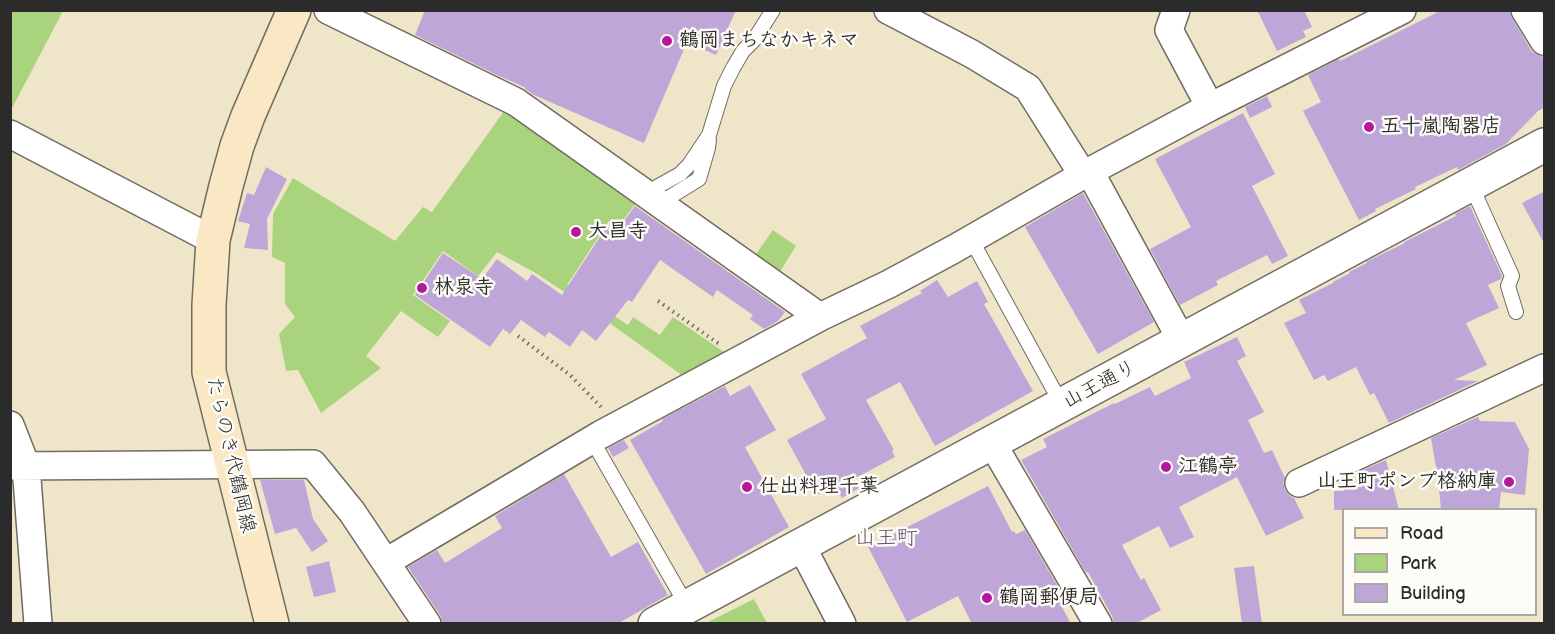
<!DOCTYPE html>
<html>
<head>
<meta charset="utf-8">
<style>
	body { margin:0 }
	#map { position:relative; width:1555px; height:634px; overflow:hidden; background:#efe6c9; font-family:"Balsamiq Sans",sans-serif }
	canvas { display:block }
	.frame { position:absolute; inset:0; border:12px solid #2b2b2b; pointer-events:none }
	.legend { position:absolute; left:1342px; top:508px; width:195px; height:108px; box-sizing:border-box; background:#fdfcf7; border:2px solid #a9a8a5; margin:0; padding:8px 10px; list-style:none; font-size:18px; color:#2b2b2b }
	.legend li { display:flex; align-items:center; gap:12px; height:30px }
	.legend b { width:30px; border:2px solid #a9a8a5 }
</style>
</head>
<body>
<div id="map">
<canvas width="1555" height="634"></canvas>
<div class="frame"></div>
<ul class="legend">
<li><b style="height:8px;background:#fae7c3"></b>Road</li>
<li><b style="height:16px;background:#aad37d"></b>Park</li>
<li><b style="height:16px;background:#bea6d8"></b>Building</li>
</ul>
</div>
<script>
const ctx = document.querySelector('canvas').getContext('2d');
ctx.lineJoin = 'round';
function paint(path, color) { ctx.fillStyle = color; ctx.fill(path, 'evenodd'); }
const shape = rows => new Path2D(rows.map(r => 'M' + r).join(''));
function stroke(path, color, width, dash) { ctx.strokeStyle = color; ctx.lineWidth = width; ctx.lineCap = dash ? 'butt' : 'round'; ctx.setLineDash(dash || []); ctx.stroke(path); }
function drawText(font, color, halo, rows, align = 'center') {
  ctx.font = font + ' "Balsamiq Sans","Klee One",sans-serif'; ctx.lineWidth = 5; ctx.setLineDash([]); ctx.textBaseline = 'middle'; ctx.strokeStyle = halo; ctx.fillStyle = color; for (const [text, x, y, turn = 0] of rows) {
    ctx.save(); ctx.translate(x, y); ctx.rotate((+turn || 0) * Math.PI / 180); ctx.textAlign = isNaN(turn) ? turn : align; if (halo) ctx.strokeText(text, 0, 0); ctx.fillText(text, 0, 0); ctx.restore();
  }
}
const green = shape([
	[11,10,63,11,11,110,10,11],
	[507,107,639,199,618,227,609,221,567,285,628,325,633,317,660,335,673,317,724,352,728,360,690,381,589,308,534,272,497,252,478,276,443,251,413,295,450,321,438,337,401,311,366,356,381,368,321,413,298,370,286,371,279,334,295,317,285,304,285,263,272,257,273,214,293,178,395,241,423,207,432,212],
	[773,230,796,246,776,278,751,261],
	[754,599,767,623,706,623]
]);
const building = shape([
	[425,10,736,10,716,55,687,42,644,143,534,95,525,89,526,88,497,75,415,35],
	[1257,10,1304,10,1312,27,1303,31,1306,37,1277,51],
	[1442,10,1509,10,1512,18,1532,52,1542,56,1545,61,1545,107,1538,111,1506,144,1458,170,1457,167,1415,187,1416,189,1375,209,1376,211,1359,220,1303,111,1321,102,1308,75,1339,59,1340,61],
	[1267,96,1272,107,1250,118,1245,107],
	[1243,113,1275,174,1252,186,1288,256,1272,264,1267,255,1216,281,1218,285,1180,305,1150,249,1191,227,1155,159],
	[266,167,287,179,267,219,268,250,244,248,250,224,238,221,247,193,254,195],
	[1545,191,1545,245,1522,203],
	[1083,193,1154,322,1098,354,1025,227],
	[635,206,785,312,778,321,764,329,750,319,753,315,717,290,713,297,660,260,632,302,628,300,596,341,582,330,570,347,549,332,545,337,521,320,510,334,503,329,490,347,415,295,443,253,482,279,497,259,527,281,532,274,562,295,607,226,616,232],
	[1470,206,1502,276,1501,279,1488,285,1499,308,1466,323,1487,365,1454,380,1478,381,1389,423,1374,393,1370,395,1356,367,1328,381,1324,375,1314,380,1284,323,1306,313,1299,300,1333,283,1333,282,1350,273,1349,272,1367,263,1366,262,1376,257,1405,243,1404,242,1456,216,1455,214],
	[937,280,948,297,977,281,988,302,984,304,1033,391,935,446,900,382,866,400,894,450,892,451,895,457,854,479,859,488,842,498,835,485,817,495,787,440,826,419,801,374,867,338,860,326,922,293,920,291],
	[1237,337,1246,356,1237,361,1264,412,1248,420,1264,453,1272,450,1285,478,1283,482,1285,490,1290,496,1294,498,1304,518,1266,536,1237,477,1179,507,1194,537,1170,548,1159,526,1122,545,1141,580,1144,578,1161,610,1135,624,1114,624,1112,616,1088,572,1086,573,1021,460,1047,447,1043,439,1114,403,1115,404,1150,387,1155,396,1191,378,1184,362],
	[750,385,776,430,745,447,789,527,706,574,630,440,663,421,662,419,725,386,730,396],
	[1478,417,1480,421,1515,422,1529,449,1525,495,1501,492,1499,510,1441,510,1437,467,1436,467,1431,438],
	[624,440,629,448,613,457,608,448],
	[1386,460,1399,510,1334,510,1334,491,1344,491,1345,483,1360,484,1357,475,1364,473,1363,470],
	[564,474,611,557,638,542,668,595,617,624,443,624,440,615,408,567,437,550,445,563,502,528,495,516],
	[260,480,304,480,313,519,328,541,312,552,296,528,275,534],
	[988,486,1012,532,1014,531,1016,534,1025,530,1058,587,1053,590,1071,624,972,624,958,596,907,622,868,547],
	[329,561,336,592,314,597,306,567],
	[1254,566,1262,624,1242,624,1234,568]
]);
const path = shape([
	[658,301,719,344],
	[518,336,570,375,602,408]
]);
const service = shape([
	[1471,185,1512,276,1508,286,1516,312],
	[646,193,680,174,689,165,709,135,724,86,733,68,743,51,754,40,773,10],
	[660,203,699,179,708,148,709,140],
	[971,239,1062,405],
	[592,440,687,606]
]);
const minor = shape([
	[328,10,516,102,820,317],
	[888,10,972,54,1028,88,1083,175],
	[1176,10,1169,30,1210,107],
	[1525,10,1544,41],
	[10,134,213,240],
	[1090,172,1182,341],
	[10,425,26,466,38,624],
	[992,443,1098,624],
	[10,466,313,464,352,512,427,624],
	[1299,483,1544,368],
	[801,545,842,624],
	[386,562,600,435,820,317,889,284,954,249,1083,175,1210,107,1402,10]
]);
const tertiary = shape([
	[655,624,1544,145]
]);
const secondary = shape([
	[272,624,209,372,209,305,213,240,226,186,237,146,248,116,294,10]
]);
const markers = [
	[667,41,6,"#b5179e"],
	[1369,127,6,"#b5179e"],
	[576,232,6,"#b5179e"],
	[422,288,6,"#b5179e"],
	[1166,467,6,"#b5179e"],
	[1509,482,6,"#b5179e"],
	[747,487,6,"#b5179e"],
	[987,598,6,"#b5179e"]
];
const poiNames = [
	["鶴岡まちなかキネマ",679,41],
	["五十嵐陶器店",1381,127],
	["大昌寺",588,232],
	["林泉寺",434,288],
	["江鶴亭",1178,467],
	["山王町ポンプ格納庫",1497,482,"right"],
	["仕出料理千葉",759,487],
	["鶴岡郵便局",999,598]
];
const streetNames = [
	["山王通り",1100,385,-28],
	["たらのき代鶴岡線",230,455,77]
];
const neighbourhoodNames = [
	["山王町",886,539]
];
paint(green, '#aad37d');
paint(building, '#bea6d8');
stroke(service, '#706c62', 16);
stroke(minor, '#706c62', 30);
stroke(tertiary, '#706c62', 36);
stroke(secondary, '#706c62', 36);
stroke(path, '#706c62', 4, [1.5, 4.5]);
stroke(service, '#fff', 14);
stroke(minor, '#fff', 27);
stroke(tertiary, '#fff', 33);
stroke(secondary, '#fae7c3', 33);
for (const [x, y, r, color] of markers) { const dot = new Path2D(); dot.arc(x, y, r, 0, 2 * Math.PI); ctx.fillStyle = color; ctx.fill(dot); stroke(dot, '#fdfcf7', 2); }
drawText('bold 20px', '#2b2b2b', '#fdfcf7', poiNames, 'left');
drawText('20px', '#2b2b2b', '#fdfcf7', streetNames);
drawText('21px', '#5e5668', '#fdfcf7', neighbourhoodNames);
</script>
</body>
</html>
